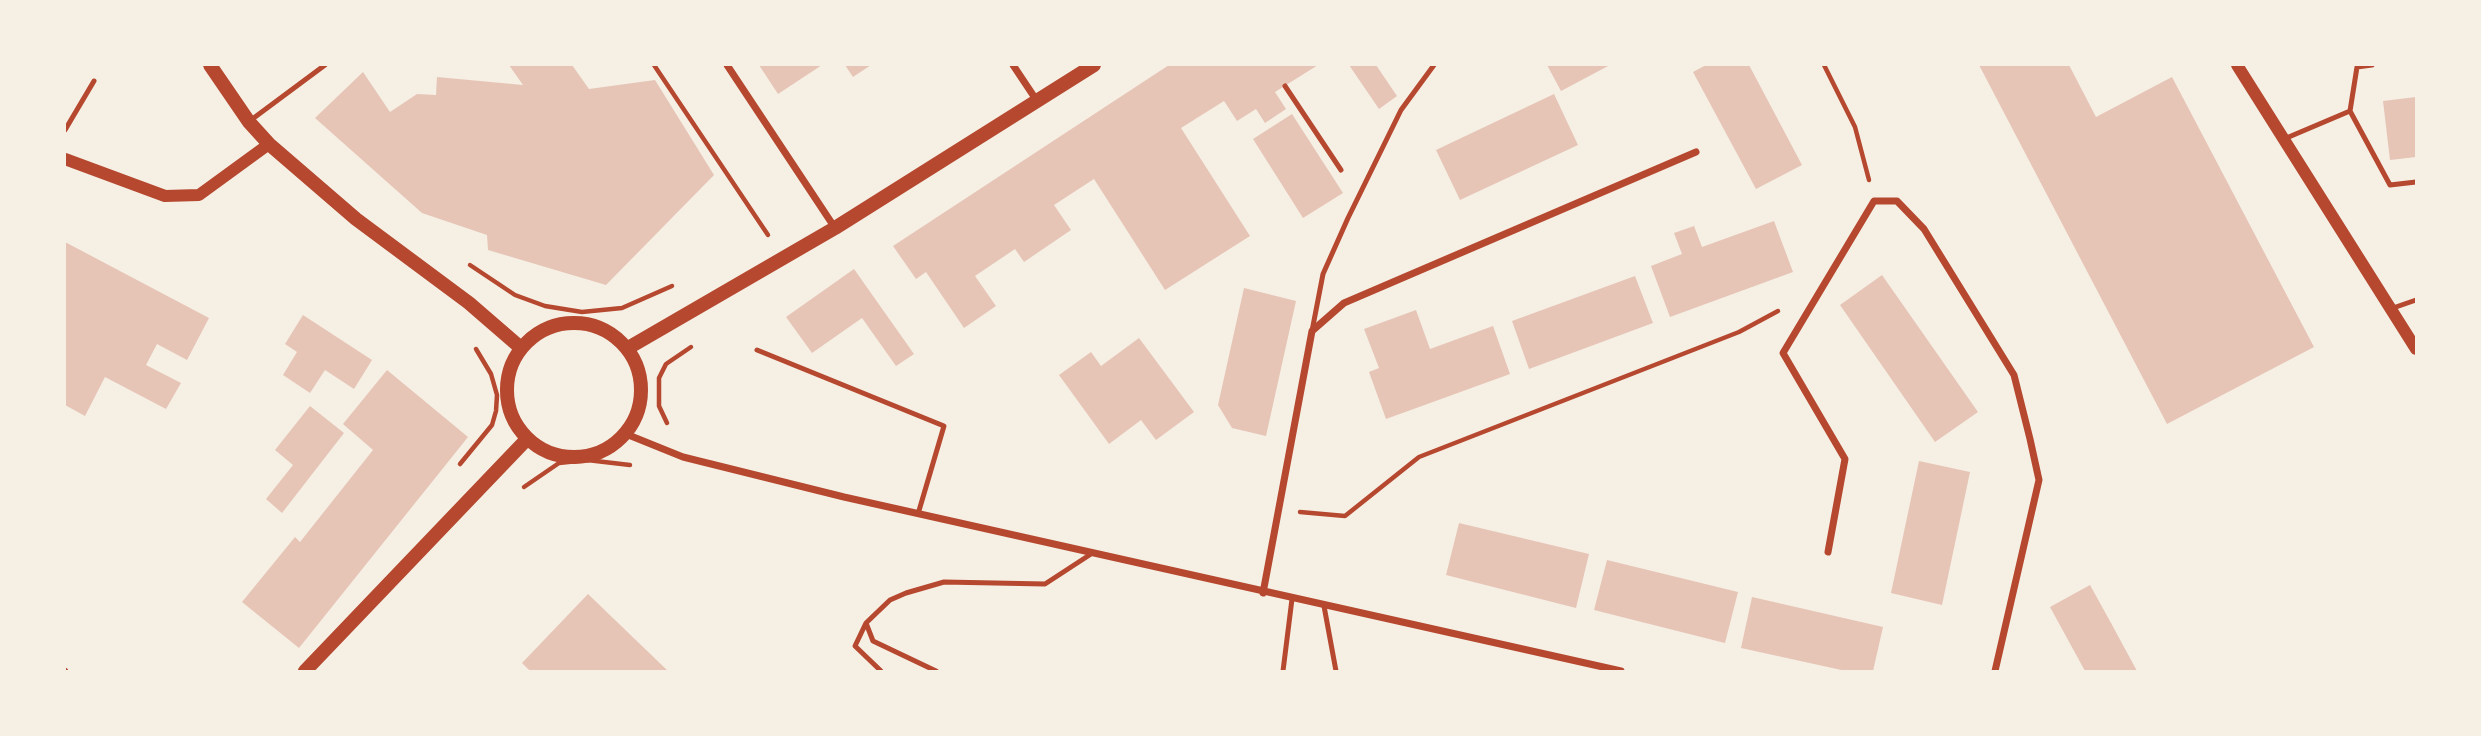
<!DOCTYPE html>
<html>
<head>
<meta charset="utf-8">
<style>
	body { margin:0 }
	#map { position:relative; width:2481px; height:736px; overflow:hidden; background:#f6efe4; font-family:Poppins,sans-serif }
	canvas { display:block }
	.frame { position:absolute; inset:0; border:66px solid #f6efe4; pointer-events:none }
</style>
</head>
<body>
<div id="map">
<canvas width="2481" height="736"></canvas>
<div class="frame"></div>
</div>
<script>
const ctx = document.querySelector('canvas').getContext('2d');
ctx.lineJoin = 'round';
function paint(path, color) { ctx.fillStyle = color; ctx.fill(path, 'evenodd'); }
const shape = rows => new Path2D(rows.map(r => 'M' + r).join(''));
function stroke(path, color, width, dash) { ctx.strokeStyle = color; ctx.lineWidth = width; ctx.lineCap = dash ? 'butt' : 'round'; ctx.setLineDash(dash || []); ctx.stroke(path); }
const building = shape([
	[509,65,572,65,589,89,655,80,714,175,606,285,488,250,487,235,422,213,315,118,363,72,390,112,417,94,436,95,437,77,523,85],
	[759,65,822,65,778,94],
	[845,65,871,65,853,77],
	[1169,65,1318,65,1275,92,1286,109,1265,123,1256,109,1237,121,1224,101,1181,128,1250,236,1165,290,1094,179,1054,205,1071,230,1024,262,1015,249,975,276,996,306,964,328,926,272,916,279,893,246],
	[1349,65,1376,65,1397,96,1379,109],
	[1547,65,1610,65,1561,91],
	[1706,65,1749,65,1802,165,1756,189,1693,72],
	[1979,65,2069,65,2096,117,2172,77,2314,347,2167,424],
	[1554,94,1578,145,1460,200,1436,150],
	[2416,97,2416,157,2390,160,2383,101],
	[1292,114,1343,193,1303,218,1253,139],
	[1774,221,1793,272,1670,317,1651,266,1682,254,1674,233,1694,226,1702,247],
	[65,242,209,318,187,360,157,344,146,365,181,383,166,409,105,377,85,416,65,405],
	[854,269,914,354,896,366,862,318,812,353,786,317],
	[1882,275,1978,412,1935,442,1840,305],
	[1635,276,1653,323,1529,369,1512,321],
	[1244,288,1296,301,1266,436,1232,428,1218,405],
	[1416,310,1430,349,1493,326,1510,374,1386,419,1369,372,1379,368,1364,329],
	[303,315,372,360,354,389,325,370,310,393,283,375,297,352,285,344],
	[1139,338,1194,412,1156,440,1141,420,1109,444,1059,375,1091,352,1101,366],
	[387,370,468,437,299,648,242,602,295,537,300,542,373,450,343,424],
	[310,406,344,433,282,513,266,499,293,465,275,450],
	[1919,461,1970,472,1942,605,1891,593],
	[1459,523,1589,554,1576,608,1446,575],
	[1607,560,1738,592,1725,643,1594,610],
	[2090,585,2111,623,2137,671,2085,671,2050,607],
	[588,594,668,671,530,671,522,663],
	[1752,597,1883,627,1873,671,1846,671,1741,648]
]);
const path = shape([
	[654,65,768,235],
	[1824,65,1855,127,1869,180],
	[470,265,515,295,545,306,582,312,622,308,672,286],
	[667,423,659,406,659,378,666,364,691,347],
	[460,464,492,425,496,411,497,395,491,374,476,349],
	[524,487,559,463,587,460,630,465],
	[1300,512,1345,516,1419,457,1739,332,1778,311]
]);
const service = shape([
	[2372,65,2357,67,2350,111,2390,185,2416,182],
	[1285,86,1341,170],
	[251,120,325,65],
	[65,130,94,81],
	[2284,139,2350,111],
	[2393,308,2416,300],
	[1312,331,1323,274,1348,218,1401,110,1434,65],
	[757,350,944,426,918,514],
	[1324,606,1336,671],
	[866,623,855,646,881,671],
	[65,670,66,671],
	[936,671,873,641,866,623,890,600,906,593,944,582,1045,584,1091,554],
	[1283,671,1292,599]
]);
const minor = shape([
	[727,65,835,228],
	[1013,65,1037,101],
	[626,434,683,457,844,497,1621,671],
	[1828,552,1845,459,1783,353,1874,201,1897,201,1924,229,2014,375,2030,439,2039,480,1995,671],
	[1263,593,1312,331,1344,303,1696,152]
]);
const tertiary = shape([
	[2237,65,2416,349],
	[65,159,165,196,199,195,269,144]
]);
const secondary = shape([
	[210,65,249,122,269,144,356,219,469,303,521,348],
	'507 390a67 67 0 1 1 134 0a67 67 0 1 1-134 0Z',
	[628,348,835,228,1094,65],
	[305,671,527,439]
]);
paint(building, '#e6c5b7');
stroke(path, '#b5482f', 4.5);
stroke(service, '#b5482f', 5);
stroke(minor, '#b5482f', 7);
stroke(tertiary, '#b5482f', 12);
stroke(secondary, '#b5482f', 14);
</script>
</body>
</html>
